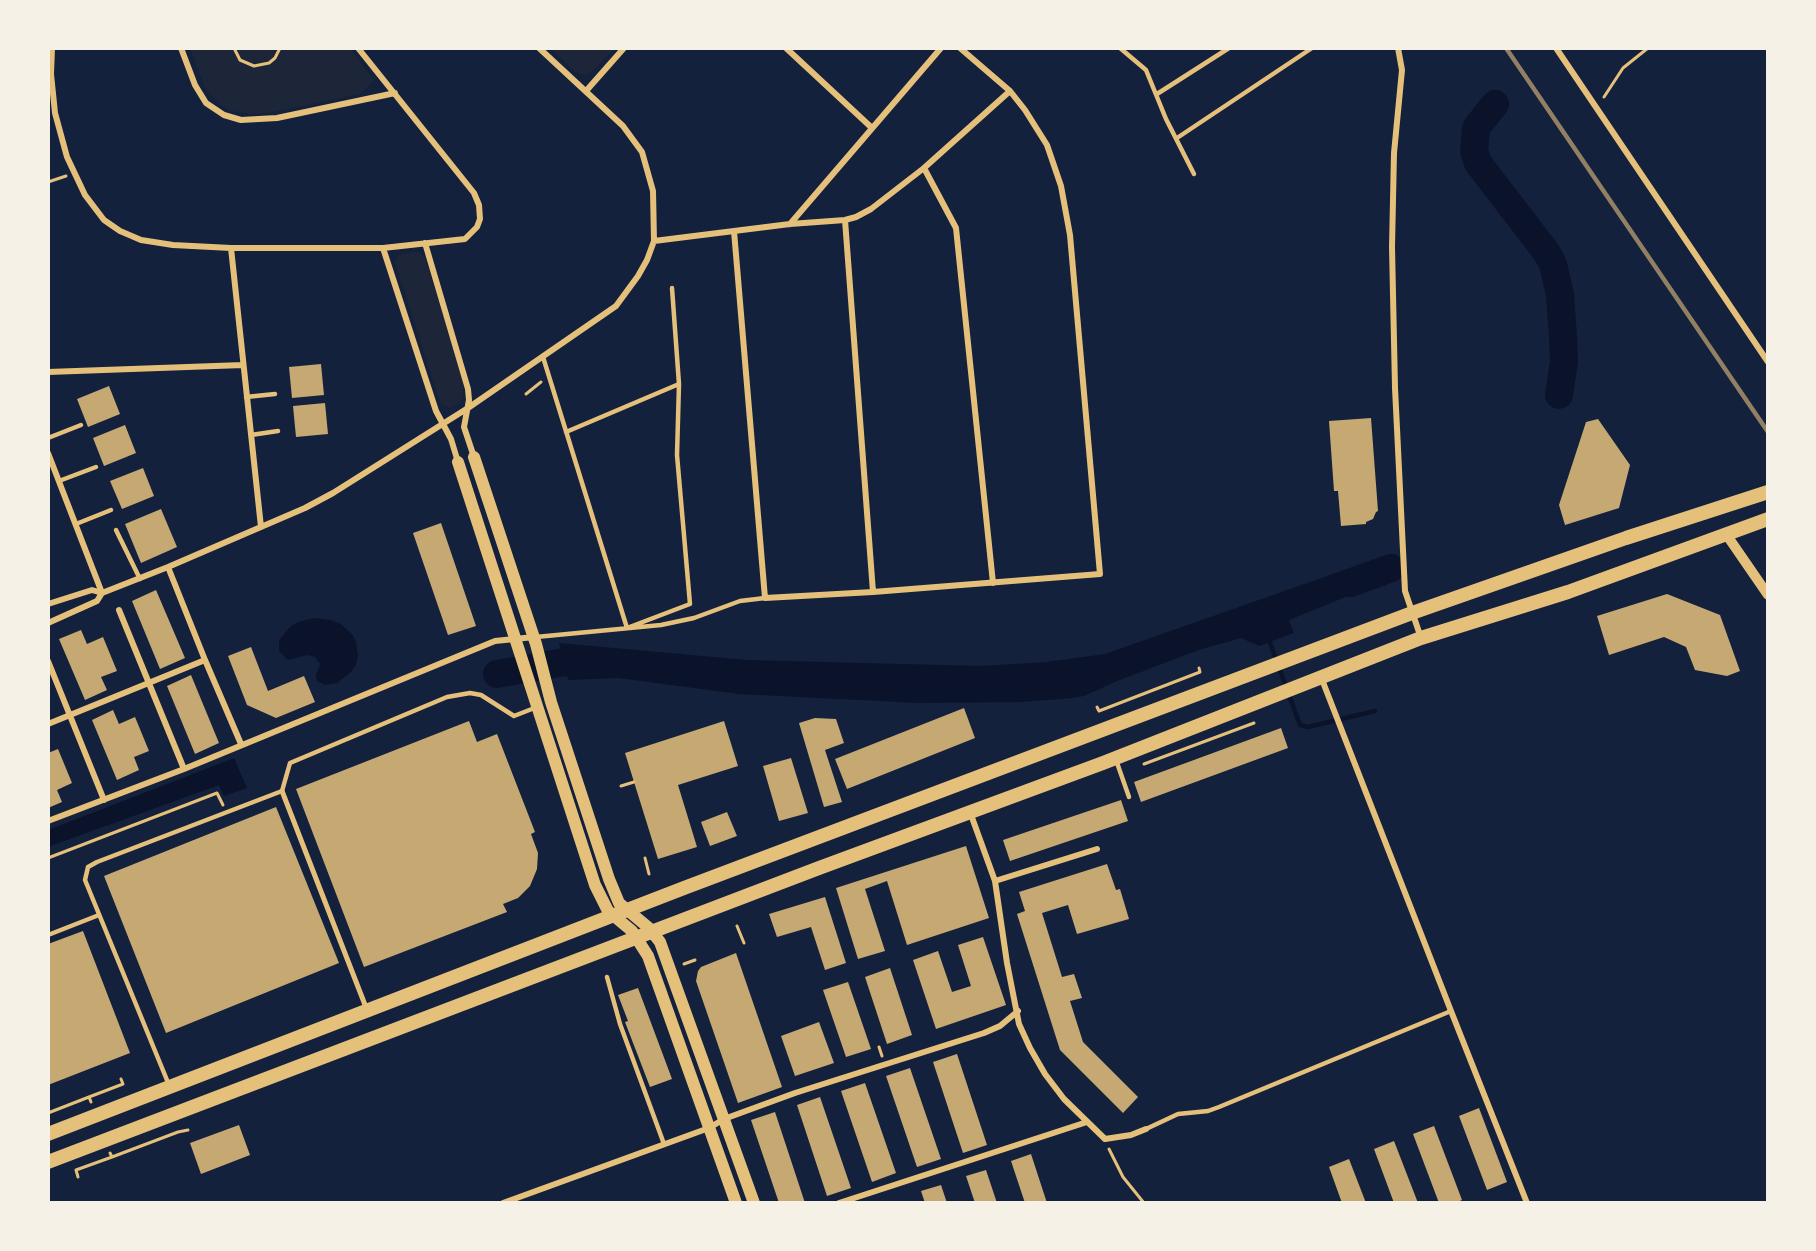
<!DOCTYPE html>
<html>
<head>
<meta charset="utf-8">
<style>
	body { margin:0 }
	#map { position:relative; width:1816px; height:1251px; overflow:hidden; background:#14213d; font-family:"Crimson Pro",serif }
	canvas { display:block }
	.frame { position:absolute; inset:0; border:50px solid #f6f1e7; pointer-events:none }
</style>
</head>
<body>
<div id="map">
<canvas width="1816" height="1251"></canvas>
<div class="frame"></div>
</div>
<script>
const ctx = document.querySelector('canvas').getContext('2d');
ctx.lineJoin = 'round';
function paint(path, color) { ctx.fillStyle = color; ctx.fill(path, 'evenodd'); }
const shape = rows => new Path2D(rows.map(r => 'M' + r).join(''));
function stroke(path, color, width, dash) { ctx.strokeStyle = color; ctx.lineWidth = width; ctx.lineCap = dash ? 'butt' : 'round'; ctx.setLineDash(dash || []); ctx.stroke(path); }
const green = shape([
	[190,48,350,48,374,80,360,94,268,113,251,114,232,111,219,104,205,87],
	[550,48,615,48,590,73,585,75,575,72],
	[413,252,419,252,425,257,463,383,463,398,454,407,449,408,442,405,439,399,395,262,398,255]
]);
const water = shape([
	[1384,556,1387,585,1343,598,1289,620,1294,633,1259,646,1241,638,1199,650,1117,681,1084,696,1073,698,1022,702,917,703,739,694,618,678,568,680,559,643,747,660,982,666,1046,662,1105,654],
	[314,618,331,620,341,624,352,634,356,641,358,656,356,665,350,673,337,683,325,685,317,681,316,675,320,664,315,657,307,655,288,660,279,651,279,640,290,627,298,622],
	[234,758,247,788,224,796,219,785,48,847,48,830]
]);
const stream = shape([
	[1268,637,1300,725,1308,727,1375,711]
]);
const river = shape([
	[1495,104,1476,128,1474,151,1478,163,1547,253,1553,264,1560,295,1563,335,1564,362,1559,395],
	[1350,583,1391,568],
	[497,674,564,662,602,664]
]);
const building = shape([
	[321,364,324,395,292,398,289,367],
	[109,386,120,414,88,427,77,399],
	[325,403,328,434,296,437,293,406],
	[1371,418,1378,511,1376,512,1373,519,1366,522,1366,524,1341,526,1338,491,1334,491,1329,421],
	[1598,419,1630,465,1619,508,1565,525,1559,505,1586,422],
	[125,425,136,453,104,466,93,438],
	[143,468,154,496,122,509,110,481],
	[161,509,177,547,141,563,125,524],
	[441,523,476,626,448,635,413,533],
	[156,590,185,658,160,669,132,601],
	[1667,594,1720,615,1740,671,1727,676,1695,670,1686,647,1664,637,1609,655,1597,616],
	[81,630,87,644,103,637,117,671,101,677,107,690,85,700,59,639],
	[251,647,268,691,304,676,315,702,276,718,247,705,228,656],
	[191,675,219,743,195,754,167,686],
	[964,708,975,738,847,789,835,759],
	[113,710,119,724,135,717,149,751,134,757,139,770,117,780,92,720],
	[815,718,836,719,844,743,825,750,842,802,824,807,799,723],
	[469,721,477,742,497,734,535,832,531,834,538,853,537,869,530,886,518,898,503,904,507,912,364,967,296,789],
	[724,721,738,766,678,785,697,847,658,859,625,753],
	[1281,728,1288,748,1141,802,1134,782],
	[58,749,72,783,57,790,62,802,48,808,48,753],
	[791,758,808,813,779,821,763,766],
	[1121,800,1128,821,1010,861,1003,840],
	[276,807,339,963,166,1033,104,876],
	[727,812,737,836,710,846,701,822],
	[966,846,989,918,907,945,887,881,865,889,885,951,858,959,836,888],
	[1107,864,1116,890,1120,889,1129,919,1077,934,1068,905,1042,913,1062,977,1074,974,1082,998,1070,1001,1083,1042,1138,1097,1123,1113,1060,1050,1017,914,1025,911,1019,892],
	[825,897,846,963,825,970,811,927,777,937,769,914],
	[83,931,130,1053,48,1085,48,944],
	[983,937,1006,1005,936,1029,913,960,938,951,952,992,971,986,958,945],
	[736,953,782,1087,738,1103,696,981,698,971,701,967],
	[890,968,912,1035,887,1044,865,977],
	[848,982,871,1049,846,1057,823,990],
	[638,988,672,1079,650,1087,625,1022,628,1021,618,995],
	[819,1022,834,1063,795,1076,781,1036],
	[957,1054,987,1145,963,1153,933,1062],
	[910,1068,941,1159,917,1167,886,1076],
	[865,1083,896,1173,872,1182,841,1091],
	[820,1097,851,1188,827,1196,797,1105],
	[1479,1108,1507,1182,1487,1190,1459,1116],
	[775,1112,805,1203,779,1203,751,1120],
	[239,1125,250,1155,201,1174,190,1143],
	[1434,1126,1462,1200,1455,1203,1439,1203,1413,1134],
	[1394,1141,1418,1203,1394,1203,1374,1149],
	[1031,1154,1047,1203,1025,1203,1011,1161],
	[1349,1159,1366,1203,1342,1203,1329,1167],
	[986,1170,997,1203,975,1203,966,1176],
	[941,1185,947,1203,925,1203,921,1191]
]);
const path = shape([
	[234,48,240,60,254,66,269,63,275,58,280,48],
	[1604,97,1623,68,1648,48],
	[48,182,66,176],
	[526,394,541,382],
	[1097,707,1099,711,1200,672,1199,668],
	[1144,764,1254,723],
	[621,786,634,782],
	[48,858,217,793,223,805],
	[645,858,649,874],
	[737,926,744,943],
	[684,964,695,960],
	[879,1047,882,1056],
	[89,1097,123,1084,121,1079],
	[48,1113,89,1097,91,1102],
	[1109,1149,1123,1177,1144,1203],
	[110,1153,112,1157,178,1132,188,1130],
	[78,1177,76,1170,112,1157]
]);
const service = shape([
	[1120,48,1146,70,1166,119,1194,174],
	[1157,94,1229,48],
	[1177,138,1312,48],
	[543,357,627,628,690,604,677,455,679,384,672,288],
	[246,397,275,394],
	[566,432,679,384],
	[251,435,278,431],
	[48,438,81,425],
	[59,481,96,467],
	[76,524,111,510],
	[116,530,140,579],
	[536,637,661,625,694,618,740,601,765,598],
	[1116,760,1129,797],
	[48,935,99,915],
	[607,977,620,1024,664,1144],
	[169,1085,85,880,88,867,97,862,282,791,290,763,447,697,470,693,481,695,514,716,537,707],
	[1146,1129,1178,1114,1208,1111,1219,1107,1451,1011]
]);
const pedestrian = shape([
	[282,791,367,1010]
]);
const minor = shape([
	[52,48,51,74,55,113,67,157,85,195,104,220,120,231,141,240,173,245,231,248,383,248,465,239,477,227,480,219,479,205,474,193,358,48],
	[181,48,195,85,206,103,224,115,241,120,277,118,395,93],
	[786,48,872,128],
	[1398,48,1402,70,1394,153,1392,247,1395,388,1405,591,1421,638],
	[1556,48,1768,362],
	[586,91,624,48],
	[924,168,956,228,993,583],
	[845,220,873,592],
	[790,224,941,48],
	[734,231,765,598,873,592,1100,574,1070,235,1061,186,1047,145,1025,110,1010,91,960,48],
	[654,241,790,224,845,220,856,217,871,209,924,168,1010,91],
	[425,243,468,389,469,400,464,427,474,457],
	[231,248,261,527],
	[383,248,436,411,451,439,458,462],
	[48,372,243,365],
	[48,453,102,593,168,567,305,508,333,493,468,408,616,306,638,276,647,260,654,241,653,191,642,152,623,126,539,48],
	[168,567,205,660,241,744],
	[48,604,92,590,102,593,97,601,48,623],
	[119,610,184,769],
	[48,661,104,800],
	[1321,677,1451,1011,1527,1203],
	[48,724,205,660],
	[970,812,995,881,1007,963,1019,1024,1030,1048,1045,1074,1064,1099,1105,1139,1131,1135,1146,1129],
	[48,821,184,769,495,641,534,637],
	[995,881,1097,849],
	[503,1203,709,1128,724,1119,795,1093,984,1033,1000,1026,1018,1011],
	[839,1203,1087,1122]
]);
const tertiary = shape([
	[1726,534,1768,595]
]);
const secondary = shape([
	[474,457,536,644,551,702,609,879,619,903,649,928,660,942,754,1203],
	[458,462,595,885,608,911,632,931,648,956,736,1203]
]);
const primary = shape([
	[48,1134,684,888,1412,613,1626,538,1768,492],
	[48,1162,819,868,1103,763,1421,638,1568,592,1768,519]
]);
const rail = shape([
	[1506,48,1768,432]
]);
paint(green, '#1d2539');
paint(water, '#0b132b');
stroke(stream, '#0b132b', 4.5);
stroke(river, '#0b132b', 28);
paint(building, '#c6a872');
stroke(path, '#e5c07b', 3);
stroke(service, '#e5c07b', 4.5);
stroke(pedestrian, '#e5c07b', 5);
stroke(minor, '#e5c07b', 6);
stroke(tertiary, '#e5c07b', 10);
stroke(secondary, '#e5c07b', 12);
stroke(primary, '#e5c07b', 14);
stroke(rail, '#918062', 4.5);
</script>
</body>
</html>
